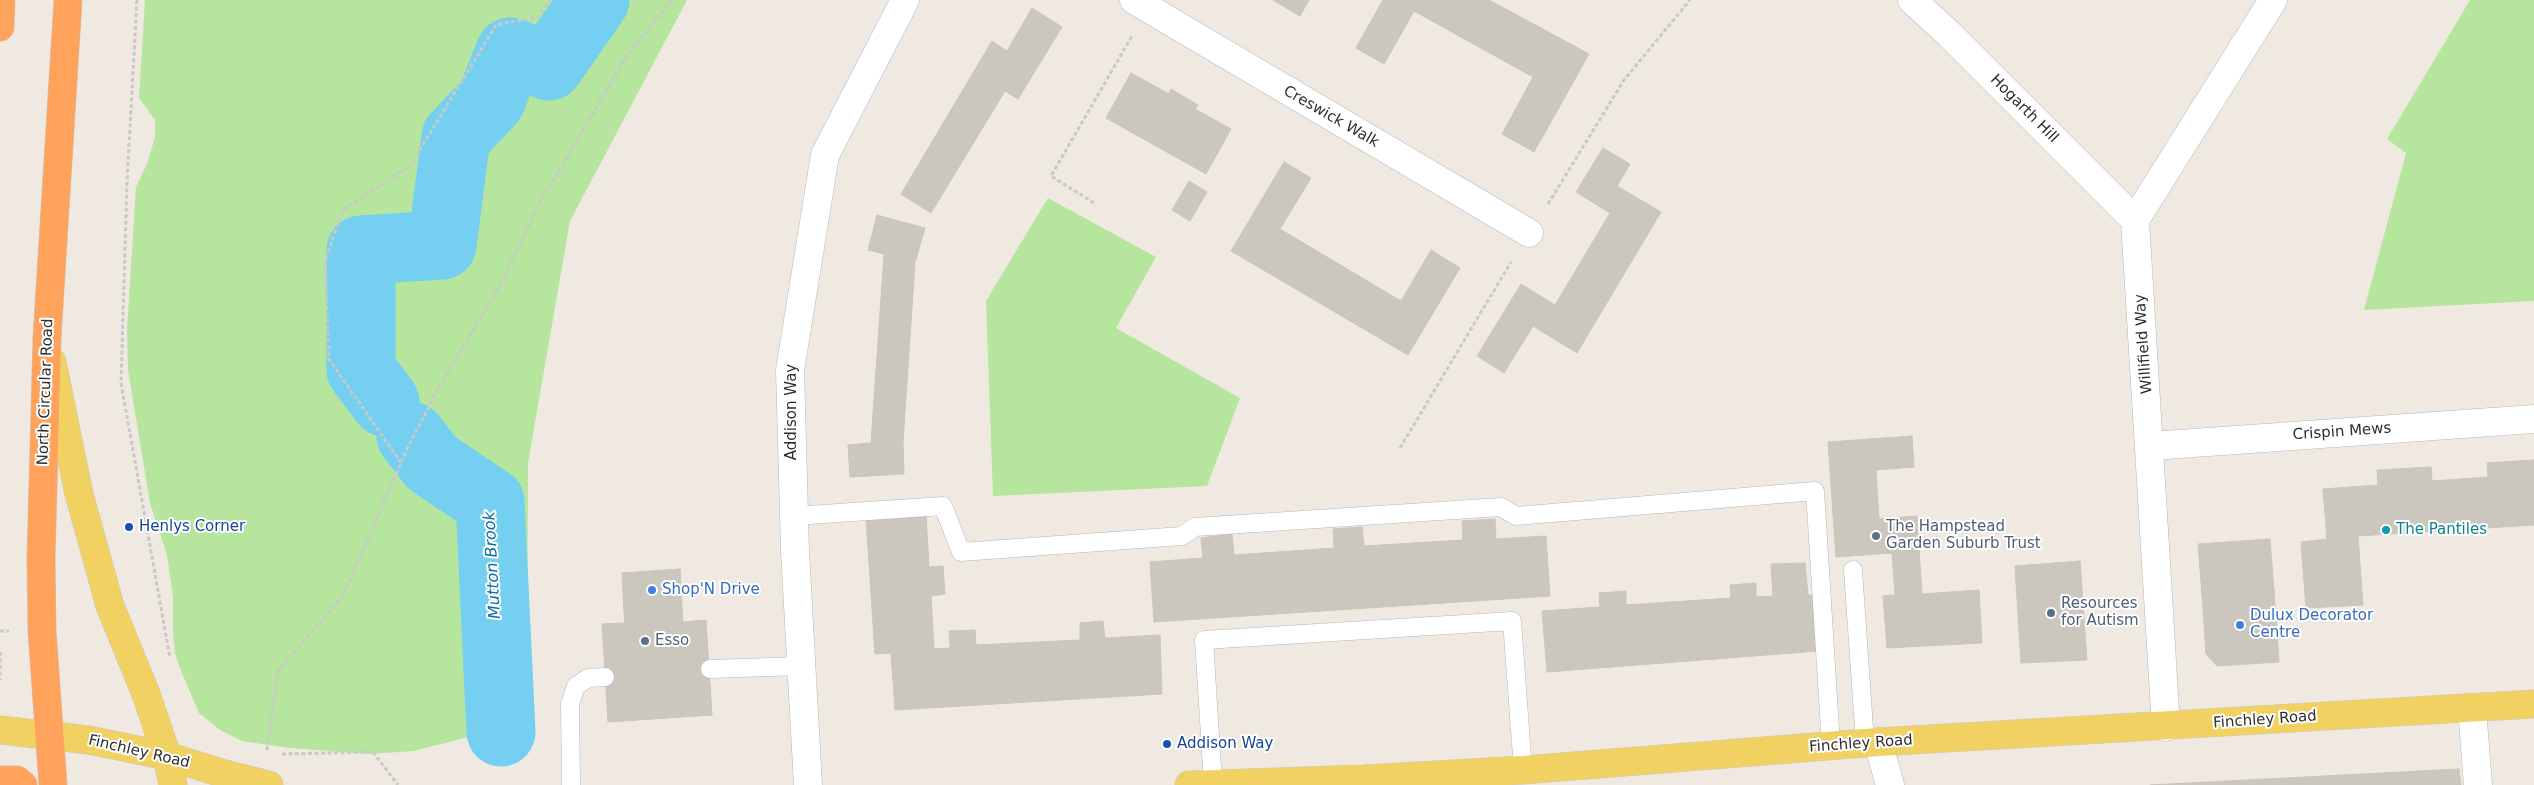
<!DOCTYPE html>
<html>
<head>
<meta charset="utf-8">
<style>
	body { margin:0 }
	canvas { display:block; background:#efe9e1 }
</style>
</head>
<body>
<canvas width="2534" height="785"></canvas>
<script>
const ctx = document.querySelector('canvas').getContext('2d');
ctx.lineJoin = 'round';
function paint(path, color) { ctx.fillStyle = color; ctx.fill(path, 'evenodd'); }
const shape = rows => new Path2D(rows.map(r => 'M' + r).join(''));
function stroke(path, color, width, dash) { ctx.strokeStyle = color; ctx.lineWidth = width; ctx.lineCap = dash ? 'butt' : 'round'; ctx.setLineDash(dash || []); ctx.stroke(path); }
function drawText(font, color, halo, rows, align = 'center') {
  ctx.font = font + ' "DejaVu Sans",sans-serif'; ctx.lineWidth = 4; ctx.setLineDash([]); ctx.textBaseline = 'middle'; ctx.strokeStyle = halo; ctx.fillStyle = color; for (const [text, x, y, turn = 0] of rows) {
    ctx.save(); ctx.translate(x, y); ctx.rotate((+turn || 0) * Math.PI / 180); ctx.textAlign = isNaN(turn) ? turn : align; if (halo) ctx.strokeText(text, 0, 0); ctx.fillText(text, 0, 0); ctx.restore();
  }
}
const green = shape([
	[145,0,687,0,570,221,528,463,527,722,414,751,369,754,289,748,242,741,220,730,199,713,179,666,175,653,173,633,173,597,167,555,150,503,128,370,127,330,136,187,147,164,155,137,155,120,139,98],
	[2470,0,2534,0,2534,301,2364,310,2406,153,2387,139],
	[1048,198,1156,257,1116,328,1240,398,1207,486,993,496,986,301]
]);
const river = shape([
	[385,402,361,370,361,250,442,245,456,137,491,100,510,52,549,66,595,0],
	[411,436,432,463,490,502,501,732]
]);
const building = shape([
	[1273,0,1309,0,1300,16,1273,0],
	[1383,0,1489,0,1589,54,1534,152,1502,134,1533,77,1414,11,1384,64,1356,48,1383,0],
	[1032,8,1062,27,1018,99,1005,91,931,213,901,194,992,41,1007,51,1032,8],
	[1131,73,1169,94,1171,89,1198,105,1195,109,1231,129,1206,174,1106,118,1131,73],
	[1603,148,1630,164,1617,186,1661,212,1577,353,1533,326,1504,373,1477,356,1521,284,1555,305,1610,213,1576,192,1603,148],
	[1284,162,1311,178,1280,229,1401,301,1431,250,1460,268,1408,355,1231,251,1284,162],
	[1189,181,1207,192,1190,221,1172,210,1189,181],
	[877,215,925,228,915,263,903,441,904,474,850,477,848,445,871,443,884,254,868,250,877,215],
	[1912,436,1914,467,1876,470,1879,519,1917,516,1922,594,1979,590,1982,643,1887,648,1883,596,1895,595,1892,553,1836,557,1828,442,1912,436],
	[2534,460,2534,525,2358,536,2363,605,2306,608,2301,542,2327,539,2323,489,2378,485,2377,470,2431,467,2432,481,2488,477,2487,463,2534,460],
	[926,513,929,567,943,566,945,594,931,596,934,649,950,648,949,631,975,630,976,645,1080,640,1080,623,1103,621,1105,638,1160,635,1162,694,895,710,891,653,875,654,866,518,926,513],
	[1495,519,1496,539,1546,536,1550,596,1154,622,1150,562,1203,558,1201,538,1232,534,1234,555,1334,548,1333,529,1362,527,1364,546,1463,540,1462,521,1495,519],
	[2270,539,2274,591,2202,595,2198,544,2270,539],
	[2080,561,2087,660,2021,663,2015,566,2080,561],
	[1805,563,1808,595,1815,595,1819,651,1547,672,1542,611,1600,607,1599,593,1626,591,1626,605,1731,598,1730,585,1756,583,1756,597,1773,596,1771,564,1805,563],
	[680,569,682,608,624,612,622,573,680,569],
	[2274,591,2279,662,2217,666,2206,654,2202,595,2274,591],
	[682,608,683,622,706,620,712,715,608,722,602,624,625,623,624,612,682,608],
	[2459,769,2461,785,2150,785,2459,769]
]);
const path = shape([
	[137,0,127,182,121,383,170,658],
	[1094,203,1051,176,1132,36],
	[1548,204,1624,80,1690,0],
	[1400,448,1511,262],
	[401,463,329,359,325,262,342,211,410,166,496,25,538,17,551,0],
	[0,631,9,631],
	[0,652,0,680],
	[267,750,278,671,343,596,407,449,438,389,503,280,537,208,628,54,672,0],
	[282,754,373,752,398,785]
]);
const lane = shape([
	[793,516,943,506,961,552,1182,536,1195,527,1501,507,1516,516,1815,491,1831,746],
	[1853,570,1865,743],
	[710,669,801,666],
	[1213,784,1204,640,1512,621,1523,770],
	[571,785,570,704,576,686,588,678,605,677]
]);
const street = shape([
	[1134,0,1529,233],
	[1912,0,1949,34,2135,220],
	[2151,446,2534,419],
	[2472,708,2478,785],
	[2166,727,2135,220,2273,0],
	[1878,742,1890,785],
	[808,785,795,551,790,370,825,155,905,0]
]);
const primary = shape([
	[52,362,79,494,110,606,146,694,167,756,173,785],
	[0,730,89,740,167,756,225,774,269,785],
	[1189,785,1364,779,1523,770,1878,742,2534,704]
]);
const highway = shape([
	[0,27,1,0],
	[0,780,17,780,23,785],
	[53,785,42,630,41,558,47,338,68,0]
]);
const markers = [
	[129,527,5,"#1a4fb4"],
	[2386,530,5,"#0f9aa8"],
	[1876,536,5,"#5c6f8a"],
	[652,590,5,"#3f7fe0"],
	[2051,613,5,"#5c6f8a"],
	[2240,625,5,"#3f7fe0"],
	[645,641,5,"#5c6f8a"],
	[1167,744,5,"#1a4fb4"]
];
const streetNames = [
	["Hogarth Hill",2024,109,45],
	["Creswick Walk",1331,117,30],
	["Willifield Way",2144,344,-94],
	["North Circular Road",46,392,-88],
	["Addison Way",792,412,-90],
	["Crispin Mews",2342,432,-4],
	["Finchley Road",2265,720,-4],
	["Finchley Road",1861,744,-4],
	["Finchley Road",139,752,13]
];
const transitNames = [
	["Henlys Corner",139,527],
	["Addison Way",1177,744]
];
const serviceNames = [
	["The Hampstead",1886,527],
	["Garden Suburb Trust",1886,544],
	["Resources",2061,604],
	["for Autism",2061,621],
	["Esso",655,641]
];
const cultureNames = [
	["The Pantiles",2396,530]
];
const shopNames = [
	["Shop'N Drive",662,590],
	["Dulux Decorator",2250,616],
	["Centre",2250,633]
];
const waterNames = [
	["Mutton Brook",493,565,-93]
];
paint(green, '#b6e59e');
stroke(river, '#75cff0', 69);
paint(building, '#cbc7bf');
stroke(building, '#cbc5ba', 1);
stroke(lane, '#b4b7c1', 19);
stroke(street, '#b4b7c1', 29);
stroke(primary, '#c9c9c9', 29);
stroke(highway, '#c9c9c9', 29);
stroke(path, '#c9c9c9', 3, [4, 2.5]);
stroke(lane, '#fff', 18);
stroke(street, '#fff', 28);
stroke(primary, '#f2d163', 28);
stroke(highway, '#ffa35c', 28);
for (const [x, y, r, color] of markers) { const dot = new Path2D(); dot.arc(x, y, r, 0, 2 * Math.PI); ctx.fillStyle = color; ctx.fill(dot); stroke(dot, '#fff', 2); }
drawText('15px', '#2e2e2e', '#fff', streetNames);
drawText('15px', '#164399', '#fff', transitNames, 'left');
drawText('15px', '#4e5e75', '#fff', serviceNames, 'left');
drawText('15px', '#0d838f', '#fff', cultureNames, 'left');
drawText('15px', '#366cbe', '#fff', shopNames, 'left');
drawText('italic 16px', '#0d6fa3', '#fff', waterNames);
</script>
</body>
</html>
